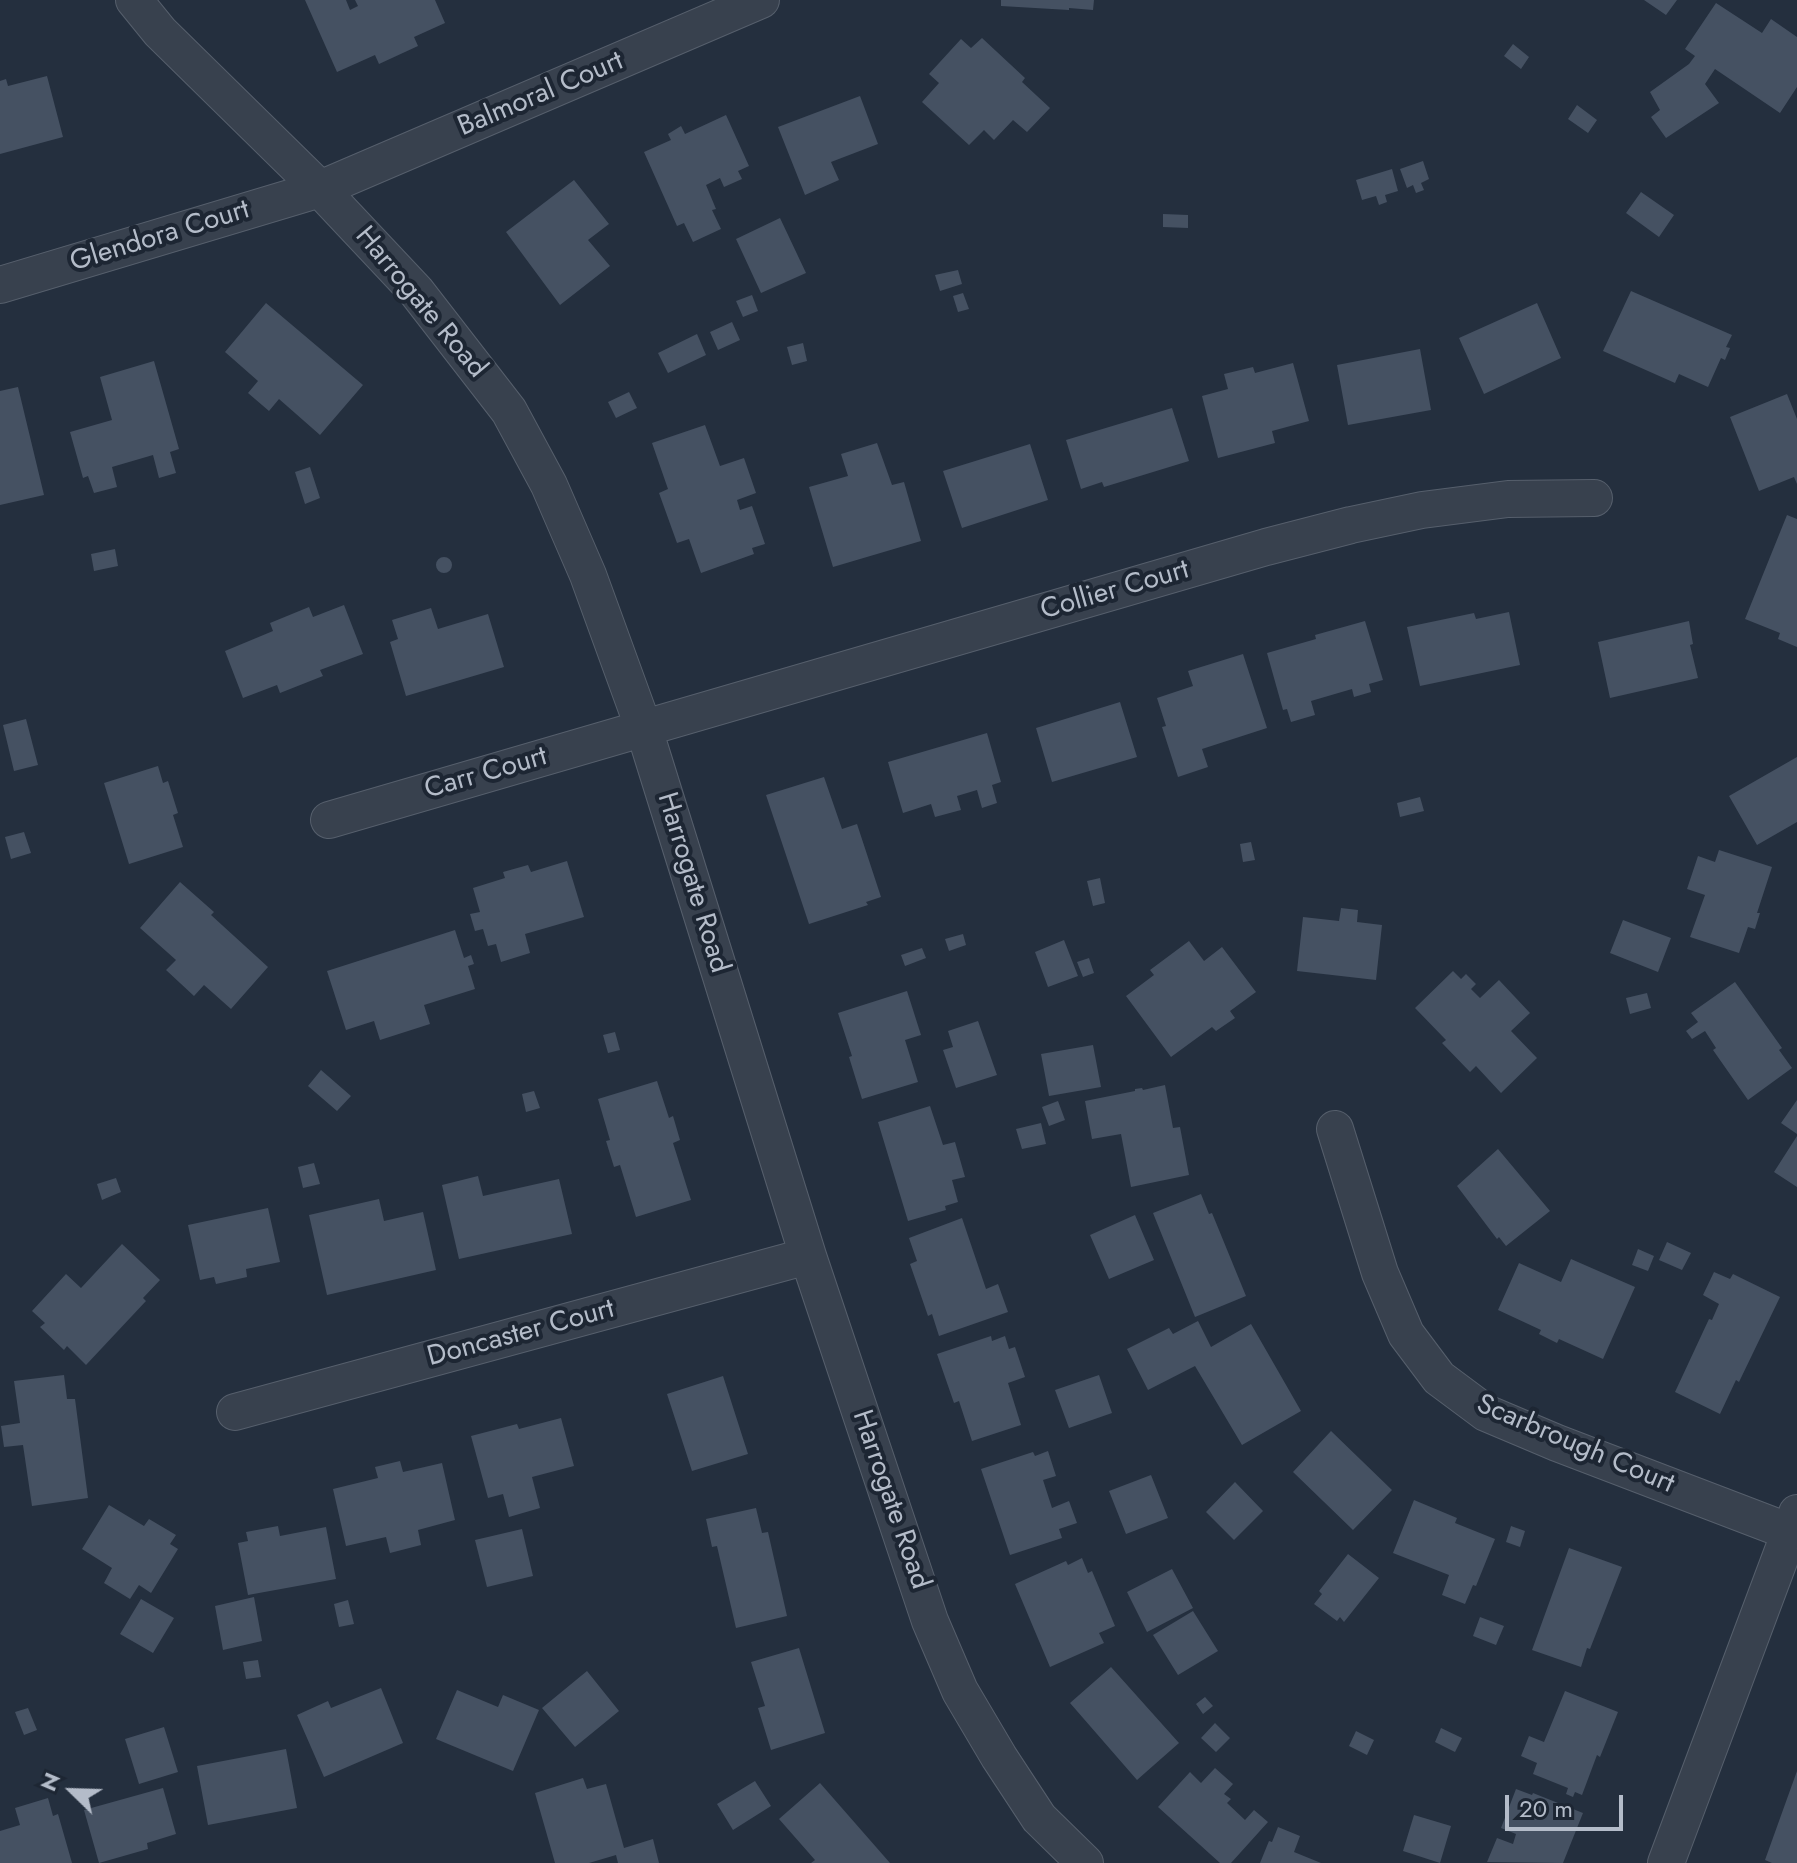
<!DOCTYPE html>
<html>
<head>
<meta charset="utf-8">
<style>
	body { margin:0 }
	#map { position:relative; width:1797px; height:1863px; overflow:hidden; background:#242f3e; font-family:Jost,sans-serif }
	canvas { display:block }
	.north { position:absolute; left:32px; top:1751px; width:80px; height:80px; -webkit-text-stroke:6px #1d2633; paint-order:stroke; rotate:293deg; font-size:22px; font-weight:700; line-height:32px; text-align:center; color:#b4bcc9 }
	.north::after { content:''; display:block; margin:auto; width:28px; height:36px; background:#b4bcc9; clip-path:polygon(50% 0,100% 100%,50% 72%,0 100%) }
	.scale { position:absolute; left:1505px; top:1795px; width:118px; height:36px; box-sizing:border-box; border:4px solid #b4bcc9; border-top:0; padding-left:10px; font-size:24px; line-height:28px; white-space:nowrap; color:#b4bcc9; -webkit-text-stroke:6px #1d2633; paint-order:stroke }
</style>
</head>
<body>
<div id="map">
<canvas width="1797" height="1863"></canvas>
<div class="north">N</div>
<div class="scale">20 m</div>
</div>
<script>
const ctx = document.querySelector('canvas').getContext('2d');
ctx.lineJoin = 'round';
function paint(path, color) { ctx.fillStyle = color; ctx.fill(path, 'evenodd'); }
const shape = rows => new Path2D(rows.map(r => 'M' + r).join(''));
function stroke(path, color, width, dash) { ctx.strokeStyle = color; ctx.lineWidth = width; ctx.lineCap = dash ? 'butt' : 'round'; ctx.setLineDash(dash || []); ctx.stroke(path); }
function drawText(font, color, halo, rows, align = 'center') {
  ctx.font = font + ' Jost,sans-serif'; ctx.lineWidth = 8; ctx.setLineDash([]); ctx.textBaseline = 'middle'; ctx.strokeStyle = halo; ctx.fillStyle = color; for (const [text, x, y, turn = 0] of rows) {
    ctx.save(); ctx.translate(x, y); ctx.rotate((+turn || 0) * Math.PI / 180); ctx.textAlign = isNaN(turn) ? turn : align; if (halo) ctx.strokeText(text, 0, 0); ctx.fillText(text, 0, 0); ctx.restore();
  }
}
const building = shape([
	[305,0,346,0,350,10,358,6,355,0,435,0,445,23,414,37,418,46,379,64,375,55,337,72],
	[1001,0,1094,0,1093,10,1069,8,1069,10,1001,6],
	[1644,0,1677,0,1666,15],
	[1716,3,1762,33,1771,19,1797,37,1797,87,1780,113,1715,69,1705,84,1719,103,1666,138,1651,117,1660,110,1650,92,1689,64,1695,56,1685,49],
	[982,38,1025,78,1022,82,1050,108,1027,132,1013,120,994,140,984,130,969,145,922,102,939,83,929,74,961,39,971,48],
	[1513,44,1529,57,1521,69,1504,56],
	[47,76,63,137,0,154,0,81,6,79,8,86],
	[860,96,878,144,831,162,839,180,805,195,778,127],
	[1577,105,1597,120,1588,133,1568,119],
	[726,115,749,166,738,171,742,179,724,187,720,178,706,185,716,209,712,210,721,229,693,242,684,223,677,226,644,152,671,140,668,134,681,126,685,134],
	[1423,161,1429,179,1421,183,1424,190,1416,193,1413,185,1407,188,1400,169],
	[1392,169,1398,191,1385,195,1387,202,1379,205,1376,196,1362,200,1356,180],
	[574,180,609,224,588,240,610,266,560,305,506,232],
	[1641,192,1674,215,1659,237,1626,213],
	[1163,214,1188,215,1188,228,1163,227],
	[780,218,806,273,761,293,736,239],
	[958,270,962,284,940,291,935,275],
	[1631,291,1732,335,1726,347,1730,348,1725,360,1721,358,1708,387,1679,374,1675,383,1603,351],
	[963,293,969,309,958,312,953,296],
	[752,295,758,311,743,317,736,301],
	[266,303,363,385,320,435,279,399,269,411,248,393,258,381,225,352],
	[1537,303,1561,358,1484,394,1459,338],
	[732,322,740,340,718,350,710,332],
	[697,334,706,355,668,373,658,353],
	[803,343,807,361,792,365,787,347],
	[1420,349,1431,410,1348,425,1337,365],
	[154,361,179,449,170,452,176,473,159,478,153,455,112,467,117,487,94,493,88,476,83,478,70,432,112,420,100,377],
	[1293,363,1309,421,1272,431,1275,443,1218,458,1202,396,1228,389,1224,374,1253,367,1255,373],
	[18,387,44,495,0,505,0,391],
	[629,392,637,408,616,418,608,402],
	[1787,394,1797,419,1797,484,1794,477,1759,491,1730,417],
	[1172,408,1189,461,1104,487,1102,482,1081,489,1066,440],
	[705,425,720,466,744,458,756,493,737,500,740,510,752,506,765,544,752,548,754,554,701,573,689,539,677,543,659,493,668,489,652,443],
	[877,443,892,485,904,482,921,541,833,567,809,487,848,476,841,454],
	[1030,444,1048,500,962,528,943,471],
	[310,467,320,498,305,504,295,472],
	[1787,515,1797,519,1797,647,1778,639,1780,633,1745,619],
	[115,549,118,566,94,571,91,554],
	'436 565a8 8 0 1 1 16 0a8 8 0 1 1-16 0Z',
	[344,605,363,654,320,670,323,676,280,693,277,685,243,698,225,651,273,631,270,623,309,607,313,617],
	[431,608,438,629,488,614,504,667,406,696,390,642,398,639,392,620],
	[1509,612,1520,665,1420,686,1407,627,1474,613,1476,619],
	[1365,621,1383,680,1369,684,1371,692,1354,697,1352,689,1311,701,1315,715,1291,722,1287,709,1283,710,1267,653,1316,639,1315,635],
	[1689,621,1693,644,1690,645,1698,678,1610,698,1598,642],
	[1243,654,1267,728,1202,749,1208,767,1178,777,1162,727,1166,726,1157,698,1193,686,1188,671],
	[1120,702,1137,757,1052,782,1036,728],
	[26,719,38,765,14,771,3,725],
	[987,733,1001,782,992,785,997,803,982,808,977,790,957,796,961,810,935,817,931,804,903,813,888,762],
	[1797,757,1797,822,1757,845,1729,796],
	[158,766,163,783,168,781,178,813,173,815,183,847,129,864,104,783],
	[824,777,842,829,857,824,881,897,866,902,868,905,809,924,766,795],
	[1420,797,1424,811,1400,817,1397,803],
	[24,832,31,853,11,859,5,837],
	[1251,842,1255,860,1243,862,1240,844],
	[1719,850,1772,867,1757,913,1760,913,1755,929,1748,927,1739,953,1690,937,1705,895,1687,889,1698,856,1715,862],
	[567,861,584,917,525,934,530,953,501,962,496,944,488,946,483,929,475,931,470,914,480,912,473,888,505,878,503,872,528,865,531,872],
	[1100,878,1105,903,1093,906,1087,881],
	[180,882,214,912,211,915,268,967,231,1009,204,985,194,996,166,970,176,960,140,928],
	[1341,908,1358,910,1357,922,1382,925,1376,980,1297,971,1303,917,1339,921],
	[1623,920,1671,938,1658,972,1610,953],
	[455,930,464,958,471,955,474,964,468,966,475,989,424,1005,430,1024,380,1040,374,1021,346,1030,327,971],
	[963,934,966,945,949,951,945,939],
	[1064,940,1078,976,1048,987,1035,952],
	[1189,941,1204,961,1222,947,1256,992,1230,1011,1235,1018,1216,1031,1212,1027,1171,1057,1126,996,1154,975,1150,970],
	[922,948,926,958,905,966,901,955],
	[1089,958,1094,973,1083,977,1077,962],
	[1453,971,1461,979,1466,974,1476,984,1471,989,1480,998,1499,980,1530,1013,1511,1031,1537,1058,1501,1093,1476,1066,1470,1072,1442,1043,1446,1040,1415,1008],
	[1735,982,1782,1048,1779,1050,1792,1068,1748,1100,1713,1050,1716,1048,1705,1031,1692,1039,1686,1031,1698,1022,1691,1013],
	[907,991,921,1035,905,1040,918,1082,862,1099,849,1057,852,1056,838,1013],
	[1647,993,1651,1008,1630,1014,1626,998],
	[978,1021,997,1075,956,1088,943,1050,953,1047,948,1031],
	[615,1032,620,1050,608,1053,603,1035],
	[1093,1045,1101,1087,1049,1096,1041,1054],
	[321,1070,351,1096,337,1111,308,1086],
	[657,1081,669,1118,673,1116,680,1140,673,1143,691,1200,636,1217,620,1165,614,1167,606,1141,610,1140,598,1099],
	[1165,1085,1173,1128,1180,1127,1189,1175,1131,1187,1121,1134,1092,1139,1085,1101,1135,1091,1135,1089,1142,1088,1143,1090],
	[534,1091,540,1108,526,1112,522,1094],
	[1797,1100,1797,1134,1781,1123],
	[1058,1101,1065,1120,1049,1126,1042,1107],
	[930,1106,943,1145,955,1142,965,1177,952,1180,958,1202,945,1206,946,1210,908,1221,878,1122],
	[1041,1123,1046,1144,1022,1149,1016,1129],
	[1797,1136,1797,1187,1774,1172],
	[1498,1149,1550,1211,1506,1246,1499,1237,1497,1239,1457,1186],
	[314,1163,320,1184,303,1188,298,1167],
	[478,1176,483,1196,559,1179,572,1234,459,1259,442,1185],
	[116,1178,121,1192,102,1200,97,1184],
	[1201,1194,1209,1214,1212,1213,1246,1296,1195,1317,1153,1213],
	[379,1199,384,1221,423,1212,436,1270,327,1295,309,1215],
	[268,1208,280,1262,246,1269,247,1277,216,1284,214,1277,200,1280,188,1225],
	[1135,1215,1154,1260,1109,1279,1090,1235],
	[962,1218,986,1289,998,1284,1008,1312,939,1336,932,1314,928,1316,910,1264,917,1261,909,1238],
	[1667,1242,1691,1253,1682,1270,1659,1260],
	[122,1244,160,1280,143,1298,146,1301,86,1365,67,1346,64,1350,40,1327,45,1323,32,1311,66,1274,81,1288],
	[1638,1249,1654,1256,1648,1271,1632,1265],
	[1571,1259,1635,1287,1603,1359,1559,1339,1557,1343,1539,1334,1541,1330,1498,1310,1519,1263,1561,1282],
	[1714,1272,1730,1279,1733,1274,1780,1297,1739,1382,1736,1380,1720,1414,1675,1392,1709,1319,1712,1320,1719,1304,1703,1295],
	[1198,1321,1211,1347,1251,1324,1301,1411,1242,1445,1195,1366,1148,1390,1127,1349,1169,1328,1173,1334],
	[991,1336,992,1341,1005,1336,1009,1349,1015,1347,1025,1377,1008,1383,1021,1425,972,1441,959,1401,954,1403,937,1354],
	[64,1375,67,1399,75,1399,88,1498,32,1506,23,1445,4,1447,1,1426,20,1423,14,1381],
	[1099,1375,1112,1413,1069,1428,1055,1390],
	[723,1376,748,1454,692,1471,667,1394],
	[561,1418,574,1466,532,1477,540,1508,509,1517,503,1494,488,1498,471,1436,517,1424,519,1429],
	[1331,1431,1392,1490,1353,1530,1293,1472],
	[1048,1451,1056,1476,1043,1480,1052,1508,1069,1501,1077,1523,1059,1529,1062,1538,1010,1555,981,1469,1033,1452,1035,1456],
	[400,1461,403,1472,442,1463,455,1520,418,1530,421,1545,390,1553,386,1537,346,1546,333,1489,378,1478,375,1467],
	[1151,1475,1168,1518,1126,1534,1109,1491],
	[1235,1482,1263,1511,1234,1540,1206,1512],
	[1414,1500,1457,1518,1455,1523,1495,1539,1476,1586,1473,1585,1465,1604,1442,1595,1449,1575,1393,1553],
	[109,1505,144,1526,149,1519,176,1535,170,1544,178,1549,151,1593,139,1585,130,1599,104,1583,112,1568,82,1549],
	[756,1508,762,1533,768,1532,787,1616,736,1628,717,1546,712,1547,706,1519],
	[278,1526,280,1536,326,1527,336,1579,248,1595,238,1543,248,1541,246,1532],
	[1511,1526,1525,1531,1520,1547,1506,1542],
	[522,1529,533,1576,487,1587,475,1540],
	[1569,1548,1622,1567,1590,1649,1587,1648,1581,1667,1532,1650],
	[1348,1554,1379,1578,1344,1622,1340,1617,1337,1621,1314,1604,1322,1594,1319,1591],
	[1082,1558,1088,1573,1092,1571,1115,1626,1099,1633,1104,1643,1050,1667,1015,1584,1066,1561,1068,1565],
	[1172,1569,1193,1608,1147,1632,1127,1592],
	[254,1597,262,1641,223,1650,215,1606],
	[141,1599,174,1618,153,1653,120,1634],
	[348,1600,354,1624,339,1627,334,1604],
	[1193,1611,1218,1651,1178,1675,1153,1635],
	[1480,1617,1504,1626,1496,1645,1473,1636],
	[799,1648,825,1733,771,1750,758,1708,765,1706,751,1662],
	[258,1660,261,1677,246,1679,243,1662],
	[1111,1667,1179,1743,1137,1780,1070,1703],
	[587,1671,619,1711,575,1747,542,1708],
	[381,1688,403,1743,324,1777,297,1715,328,1701,331,1708],
	[457,1690,498,1707,503,1695,539,1710,513,1771,436,1739],
	[1565,1691,1618,1712,1600,1757,1597,1755,1582,1795,1575,1792,1573,1797,1566,1794,1568,1788,1533,1774,1537,1763,1521,1756,1529,1736,1544,1742],
	[1205,1697,1213,1706,1203,1714,1196,1704],
	[28,1708,37,1730,24,1735,15,1712],
	[1215,1723,1230,1738,1216,1752,1201,1738],
	[164,1727,178,1772,139,1784,125,1739],
	[1441,1728,1462,1738,1455,1752,1435,1742],
	[1356,1731,1374,1740,1367,1755,1349,1746],
	[286,1749,297,1808,208,1825,197,1766],
	[1215,1768,1233,1784,1224,1794,1231,1799,1227,1803,1245,1820,1254,1810,1268,1822,1231,1863,1220,1863,1158,1807,1190,1772,1201,1783],
	[1797,1771,1797,1863,1772,1863,1765,1860],
	[583,1778,587,1789,606,1784,624,1848,653,1839,659,1863,618,1863,616,1855,589,1863,555,1863,535,1793],
	[755,1781,771,1806,733,1830,717,1804],
	[820,1783,890,1863,811,1863,815,1860,779,1819],
	[163,1788,176,1834,147,1843,148,1849,99,1863,84,1810],
	[1516,1789,1532,1795,1533,1793,1583,1813,1563,1863,1487,1862,1497,1838,1513,1844,1516,1834,1501,1828],
	[48,1798,53,1816,58,1814,72,1863,0,1863,0,1831,20,1825,15,1808],
	[1414,1815,1451,1826,1440,1863,1403,1851],
	[1278,1827,1300,1836,1294,1852,1321,1863,1260,1863,1269,1841,1272,1842]
]);
const minor = shape([
	[134,0,160,32,320,189,416,291,509,411,549,485,588,575,644,729,808,1256,930,1621,960,1691,999,1757,1039,1818,1085,1863],
	[0,285,320,189,761,0],
	[329,820,1266,547,1351,525,1422,510,1508,499,1594,498],
	[1335,1129,1380,1273,1406,1334,1439,1378,1486,1413,1557,1443,1790,1532],
	[235,1412,808,1256],
	[1666,1863,1797,1513]
]);
const streetNames = [
	["Balmoral Court",541,95,-23],
	["Glendora Court",160,237,-17],
	["Harrogate Road",420,303,50],
	["Collier Court",1115,591,-16],
	["Carr Court",486,774,-16],
	["Harrogate Road",692,883,73],
	["Doncaster Court",521,1334,-15],
	["Scarbrough Court",1575,1445,23],
	["Harrogate Road",890,1500,71]
];
paint(building, '#455162');
stroke(minor, '#565f6c', 38);
stroke(minor, '#38414e', 36);
drawText('28px', '#b4bcc9', '#1d2633', streetNames);
</script>
</body>
</html>
